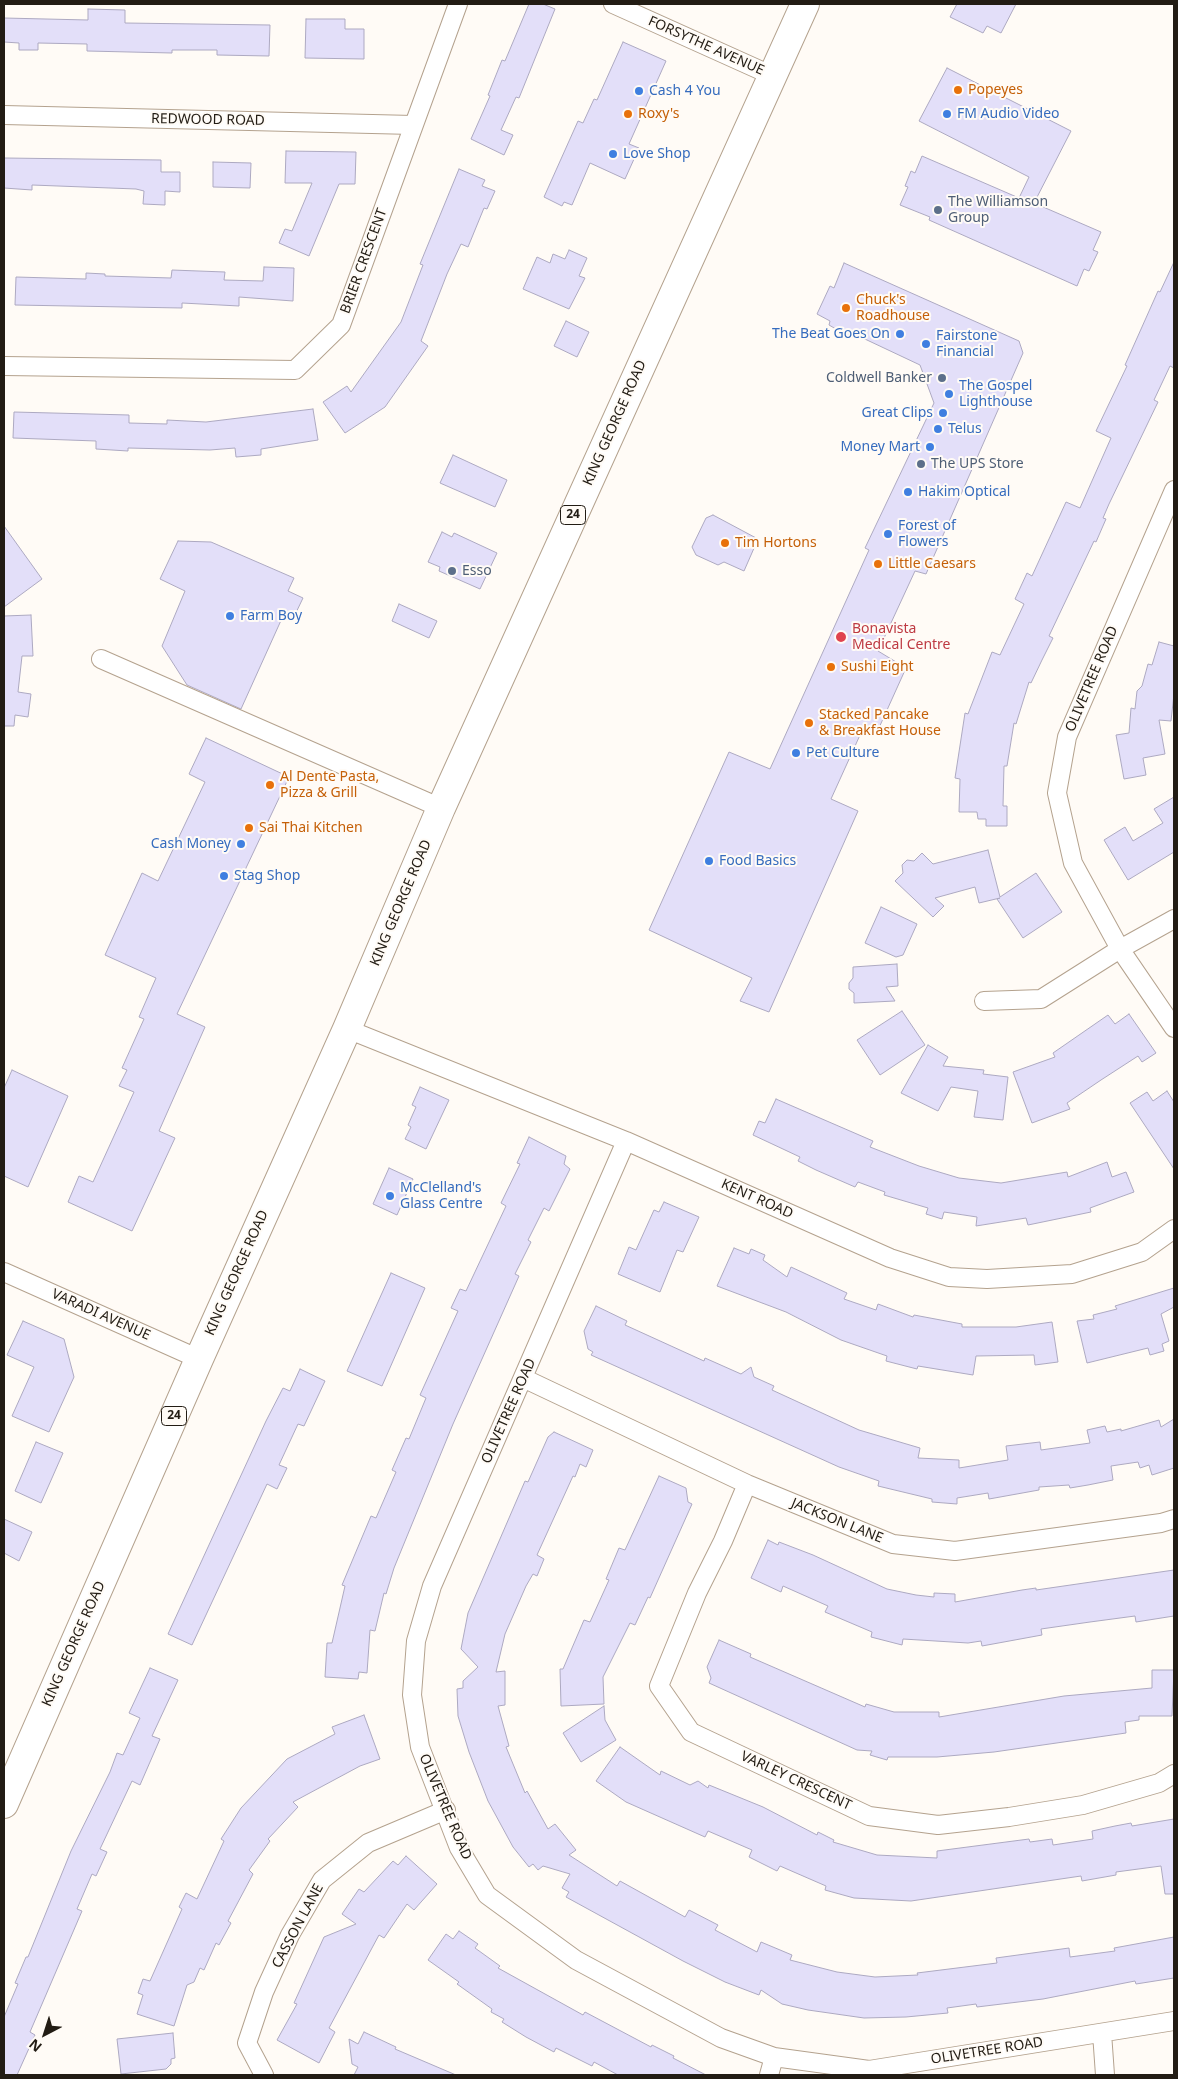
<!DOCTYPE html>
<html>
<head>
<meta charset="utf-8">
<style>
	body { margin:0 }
	#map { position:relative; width:1178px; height:2079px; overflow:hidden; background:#fffbf6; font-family:"Noto Sans",sans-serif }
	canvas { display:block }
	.frame { position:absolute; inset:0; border:5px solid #221c14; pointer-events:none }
	.north { position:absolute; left:20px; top:2009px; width:50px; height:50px; -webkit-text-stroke:4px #fffbf6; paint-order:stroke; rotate:220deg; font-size:14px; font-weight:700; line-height:20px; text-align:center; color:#221c14 }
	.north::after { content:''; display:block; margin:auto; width:18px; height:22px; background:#221c14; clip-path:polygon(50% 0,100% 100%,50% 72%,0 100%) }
</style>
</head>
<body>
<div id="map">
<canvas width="1178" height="2079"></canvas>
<div class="frame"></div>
<div class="north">N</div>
</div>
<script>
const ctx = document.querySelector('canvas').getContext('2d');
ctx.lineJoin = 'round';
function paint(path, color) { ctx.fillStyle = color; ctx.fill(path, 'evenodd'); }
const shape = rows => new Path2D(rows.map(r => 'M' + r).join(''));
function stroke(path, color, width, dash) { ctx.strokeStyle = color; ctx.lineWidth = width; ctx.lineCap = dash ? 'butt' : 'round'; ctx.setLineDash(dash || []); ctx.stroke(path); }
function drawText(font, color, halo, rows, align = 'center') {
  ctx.font = font + ' "Noto Sans",sans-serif'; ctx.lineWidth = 4; ctx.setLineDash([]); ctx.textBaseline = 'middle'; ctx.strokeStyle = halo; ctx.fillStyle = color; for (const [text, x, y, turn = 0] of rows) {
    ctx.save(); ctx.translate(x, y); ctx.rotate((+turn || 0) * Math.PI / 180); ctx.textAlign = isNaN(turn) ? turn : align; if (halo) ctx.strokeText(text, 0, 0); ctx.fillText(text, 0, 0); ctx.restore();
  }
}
const building = shape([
	[529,4,543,4,555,9,519,98,516,97,501,130,513,135,504,155,471,139,490,96,488,95,502,60,505,61,529,4],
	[957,4,1016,4,1001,33,987,26,983,33,950,17,957,4],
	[88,9,125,10,125,23,270,25,269,56,217,55,217,50,172,50,172,53,87,51,87,44,38,43,38,50,19,50,19,43,4,42,4,18,88,20,88,9],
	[306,19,345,19,345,29,364,29,364,59,305,58,306,19],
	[623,42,666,61,629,144,639,148,625,179,590,163,572,205,564,202,562,206,544,197,578,121,583,123,594,99,597,100,623,42],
	[947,68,1071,131,1034,203,1101,232,1093,250,1098,252,1089,271,1084,269,1077,286,929,220,930,217,900,205,908,187,905,186,911,171,915,173,922,156,1019,198,1029,177,919,121,947,68],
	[286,151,356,152,355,184,339,184,309,256,279,243,285,229,292,231,312,183,285,183,286,151],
	[4,158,161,160,161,172,180,172,180,192,165,191,165,205,143,204,144,191,136,189,32,185,32,190,4,188,4,158],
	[213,162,251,163,250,188,213,187,213,162],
	[459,169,485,180,482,186,495,191,487,209,484,208,468,247,461,244,447,274,421,341,428,346,385,407,345,433,323,402,347,386,351,392,401,322,423,265,420,264,459,169],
	[569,250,587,258,579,276,585,278,569,309,523,289,537,257,550,263,553,254,565,259,569,250],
	[1174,262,1174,368,1170,366,1154,400,1158,402,1109,504,1103,518,1106,519,1096,542,1094,541,1049,636,1053,638,1042,660,1031,683,1029,682,1016,724,1014,723,1007,766,1004,766,1003,806,1007,806,1007,826,986,826,986,819,978,819,977,812,959,812,960,779,955,778,965,713,968,714,992,652,1000,655,1024,604,1015,599,1027,573,1032,576,1066,502,1080,508,1111,438,1096,431,1127,366,1125,365,1158,291,1160,292,1174,262],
	[844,263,1019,341,1023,353,926,574,915,571,878,651,906,668,878,730,865,724,831,799,858,811,769,1012,740,1001,752,978,649,930,729,752,770,769,869,550,865,548,934,403,920,365,850,332,848,336,829,325,830,321,817,314,830,286,834,288,844,263],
	[264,267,294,268,293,301,239,297,239,306,182,303,182,308,15,305,16,277,86,279,86,273,105,274,105,276,171,278,172,270,225,272,224,280,263,281,264,267],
	[566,321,589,332,577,357,554,346,566,321],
	[313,409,318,440,261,449,261,455,236,457,235,448,210,450,128,448,128,451,96,449,96,441,13,438,14,412,129,415,129,423,167,424,167,420,206,422,313,409],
	[453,455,507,480,495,507,440,483,453,455],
	[713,515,758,539,744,571,724,562,718,565,696,555,692,547,706,518,713,515],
	[4,526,42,579,4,607,4,526],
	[442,532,452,537,454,533,497,553,480,589,439,571,440,567,428,562,442,532],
	[178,541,211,542,294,578,288,591,303,598,292,621,283,616,241,709,187,685,162,646,185,591,160,579,178,541],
	[399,604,437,621,429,638,392,621,399,604],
	[31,615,33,656,22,656,18,692,31,694,28,717,15,715,14,726,4,726,4,616,31,615],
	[1159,642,1174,646,1174,694,1171,721,1159,720,1165,754,1143,758,1146,775,1124,779,1116,735,1129,733,1131,708,1135,709,1137,691,1142,686,1148,664,1152,665,1159,642],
	[206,738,289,777,177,1014,205,1027,159,1131,175,1138,132,1231,68,1202,79,1176,93,1182,134,1092,119,1086,127,1070,122,1068,144,1019,139,1017,156,978,105,955,142,873,158,881,205,782,189,774,206,738],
	[1174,797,1174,852,1128,880,1104,840,1125,827,1133,841,1163,823,1154,809,1174,797],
	[988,850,1000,897,1036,873,1062,912,1023,938,997,899,1000,898,979,903,975,887,935,898,944,906,933,917,895,881,903,873,902,865,907,860,914,861,922,853,933,864,988,850],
	[881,907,917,924,903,955,896,957,865,943,881,907],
	[897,964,898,986,886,987,895,1001,854,1003,854,993,849,989,849,983,853,978,853,967,897,964],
	[902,1011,925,1045,880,1075,857,1040,902,1011],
	[1129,1014,1156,1053,1142,1062,1138,1056,1101,1080,1067,1103,1070,1109,1032,1123,1013,1072,1055,1057,1053,1053,1108,1015,1115,1024,1129,1014],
	[928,1045,948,1057,943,1066,984,1070,983,1074,1008,1077,1003,1120,974,1117,978,1091,951,1087,938,1111,901,1093,928,1045],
	[12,1070,68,1096,28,1187,4,1176,4,1088,12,1070],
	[420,1087,449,1100,426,1149,405,1139,411,1127,408,1125,416,1107,412,1105,420,1087],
	[1167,1091,1174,1102,1174,1169,1130,1103,1147,1092,1153,1101,1167,1091],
	[776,1099,873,1141,870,1147,919,1166,959,1178,1001,1183,1067,1172,1068,1177,1107,1162,1112,1177,1126,1172,1134,1192,1090,1208,1091,1212,1028,1225,1026,1218,976,1226,977,1217,944,1212,942,1219,926,1214,928,1208,884,1195,885,1192,858,1182,855,1187,816,1170,798,1161,800,1157,753,1135,759,1121,765,1123,776,1099],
	[529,1137,566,1156,564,1164,570,1169,549,1211,544,1208,528,1240,531,1242,515,1274,519,1276,453,1424,394,1568,386,1594,384,1593,375,1631,370,1630,367,1673,359,1672,358,1679,325,1677,327,1643,332,1643,345,1586,342,1585,371,1516,376,1518,396,1472,392,1470,406,1438,409,1439,426,1398,420,1395,458,1311,451,1308,460,1289,466,1291,506,1206,501,1203,520,1164,517,1163,529,1137],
	[389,1168,413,1179,397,1215,373,1204,389,1168],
	[664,1202,699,1217,683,1252,677,1250,660,1292,618,1274,629,1247,636,1250,654,1210,659,1212,664,1202],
	[734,1248,749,1254,751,1249,765,1255,763,1260,787,1277,791,1267,847,1293,844,1299,876,1310,878,1304,913,1317,914,1315,962,1324,962,1327,1016,1327,1052,1322,1058,1362,1035,1365,1034,1355,976,1356,973,1375,918,1366,917,1369,886,1361,887,1356,841,1340,786,1312,717,1286,734,1248],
	[391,1273,425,1288,382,1386,347,1371,391,1273],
	[1174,1288,1174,1307,1161,1314,1169,1341,1162,1344,1164,1351,1150,1355,1148,1348,1087,1363,1077,1321,1094,1319,1093,1315,1117,1309,1115,1306,1174,1288],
	[596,1306,627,1321,625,1325,704,1361,705,1358,741,1374,751,1367,754,1377,774,1386,772,1390,859,1430,920,1448,918,1458,959,1460,959,1468,1008,1460,1006,1446,1040,1442,1041,1450,1090,1443,1087,1430,1105,1426,1107,1432,1121,1429,1121,1431,1159,1420,1161,1427,1174,1419,1174,1468,1152,1475,1149,1465,1140,1468,1138,1462,1111,1466,1113,1480,1088,1485,1070,1488,1069,1485,1039,1487,1039,1490,989,1499,988,1493,957,1498,957,1504,932,1502,932,1499,878,1486,879,1481,839,1467,591,1355,593,1352,588,1349,584,1331,596,1306],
	[23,1321,64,1339,74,1377,49,1432,12,1416,34,1367,7,1355,23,1321],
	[300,1369,325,1381,304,1426,298,1424,279,1465,287,1468,277,1489,267,1484,192,1645,168,1634,266,1421,283,1388,290,1391,300,1369],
	[554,1432,593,1450,586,1467,580,1464,575,1477,573,1476,537,1555,544,1559,537,1576,533,1574,526,1586,505,1634,496,1672,505,1671,505,1705,498,1706,509,1746,506,1747,525,1793,527,1791,548,1829,555,1824,576,1850,569,1855,617,1886,620,1881,685,1917,689,1910,718,1925,715,1930,757,1952,761,1942,792,1955,790,1960,837,1972,875,1977,918,1975,917,1973,997,1963,996,1958,1069,1948,1070,1957,1115,1951,1114,1948,1174,1937,1174,1978,1136,1984,1135,1981,1043,1999,977,2007,976,2004,947,2008,948,2013,906,2017,864,2018,808,2010,782,2004,761,1990,759,1995,725,1982,683,1961,566,1897,569,1892,562,1888,570,1874,543,1866,538,1870,533,1864,529,1867,513,1847,488,1801,469,1752,458,1716,457,1689,463,1688,463,1681,478,1667,461,1649,468,1613,525,1481,528,1482,548,1437,554,1432],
	[36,1442,63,1453,41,1503,15,1491,36,1442],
	[659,1476,686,1488,688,1502,692,1504,650,1598,648,1597,635,1625,630,1623,603,1677,604,1704,561,1706,560,1669,563,1669,584,1620,590,1622,609,1580,606,1579,619,1548,625,1550,659,1476],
	[4,1519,32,1532,19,1561,4,1553,4,1519],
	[768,1540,778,1545,779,1542,813,1555,887,1589,916,1595,934,1597,934,1593,955,1594,955,1602,1022,1590,1036,1588,1036,1590,1174,1570,1174,1616,1136,1622,1135,1616,1090,1622,1041,1629,1042,1635,982,1646,981,1641,968,1643,903,1639,902,1645,871,1637,872,1632,825,1612,828,1606,783,1586,781,1592,751,1578,768,1540],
	[719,1640,751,1654,750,1657,865,1707,866,1704,894,1712,939,1712,939,1717,1064,1696,1152,1688,1152,1670,1174,1670,1172,1716,1139,1716,1139,1720,1125,1722,1126,1733,994,1752,937,1757,888,1757,887,1760,870,1755,872,1751,857,1750,709,1683,711,1678,707,1667,719,1640],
	[150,1668,178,1680,152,1736,160,1739,140,1785,132,1781,100,1849,107,1852,96,1876,92,1874,77,1909,82,1911,30,2032,35,2035,17,2075,4,2075,4,2017,18,1984,15,1983,26,1957,28,1957,71,1851,110,1772,117,1753,123,1755,140,1718,129,1713,150,1668],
	[604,1706,605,1720,616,1740,581,1762,563,1733,604,1706],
	[364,1715,380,1759,360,1766,293,1802,298,1807,268,1839,270,1841,249,1870,253,1874,228,1921,231,1923,219,1945,216,1943,204,1970,200,1968,194,1982,187,1985,174,2026,137,2014,143,1995,138,1993,143,1979,150,1981,182,1909,179,1907,186,1893,197,1899,224,1841,221,1839,241,1808,287,1759,335,1734,332,1727,364,1715],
	[620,1747,660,1775,661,1771,690,1785,698,1781,708,1788,709,1785,763,1807,817,1835,818,1832,834,1840,833,1842,877,1855,937,1858,937,1851,1029,1839,1030,1842,1052,1839,1053,1845,1093,1839,1092,1831,1115,1826,1131,1823,1132,1826,1174,1819,1174,1894,1165,1894,1161,1866,1116,1872,1116,1875,1082,1881,1081,1876,911,1901,854,1898,825,1890,826,1886,780,1866,777,1871,749,1857,752,1850,708,1831,705,1837,626,1802,596,1781,620,1747],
	[406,1856,437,1884,414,1910,407,1904,384,1938,379,1935,329,2028,335,2032,319,2063,277,2040,297,2004,294,2003,324,1937,356,1924,342,1914,359,1889,364,1892,393,1861,398,1865,406,1856],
	[459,1931,478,1944,475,1948,500,1966,498,1968,583,2015,585,2012,651,2047,652,2045,674,2056,673,2058,706,2075,618,2075,594,2062,592,2066,556,2048,554,2052,526,2037,502,2022,504,2019,491,2012,492,2009,457,1984,459,1982,428,1960,446,1934,453,1939,459,1931],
	[364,2032,396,2047,395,2049,456,2075,354,2075,358,2067,352,2064,349,2039,358,2044,364,2032],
	[173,2033,175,2058,171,2059,171,2064,166,2069,121,2074,117,2039,173,2033]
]);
const street = shape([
	[613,4,773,76],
	[4,115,413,125],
	[4,366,295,370,341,325,458,4],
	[1174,490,1067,737,1057,793,1073,863,1120,949,1174,1028],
	[101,659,441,808],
	[984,1001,1041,999,1120,949,1174,919],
	[347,1029,626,1141,890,1258,949,1277,987,1279,1072,1274,1142,1252,1174,1229],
	[626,1141,432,1586,416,1641,412,1695,420,1747,459,1848,487,1895,576,1960,721,2038,774,2057,869,2070,1174,2021],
	[4,1272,199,1359],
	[523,1378,747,1484,893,1544,955,1551,1161,1523,1174,1519],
	[747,1484,723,1541,697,1593,659,1686,691,1732,869,1816,938,1825,1009,1817,1083,1805,1159,1783,1174,1774],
	[1102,2033,1105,2075],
	[264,2075,247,2043,264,1992,290,1935,322,1880,368,1843,446,1810],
	[769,2075,774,2057]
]);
const primary = shape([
	[4,1804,199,1359,347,1029,441,808,805,4]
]);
const markers = [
	[958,90,5,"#e8710a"],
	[639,91,5,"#3f7fe0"],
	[628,114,5,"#e8710a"],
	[947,114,5,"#3f7fe0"],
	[613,154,5,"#3f7fe0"],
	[938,210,5,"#5c6f8a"],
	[846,308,5,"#e8710a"],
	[900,334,5,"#3f7fe0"],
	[926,344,5,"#3f7fe0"],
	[942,378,5,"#5c6f8a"],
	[949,394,5,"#3f7fe0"],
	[943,413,5,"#3f7fe0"],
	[938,429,5,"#3f7fe0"],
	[930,447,5,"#3f7fe0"],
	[921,464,5,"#5c6f8a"],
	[908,492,5,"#3f7fe0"],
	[888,534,5,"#3f7fe0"],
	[725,543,5,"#e8710a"],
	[878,564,5,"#e8710a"],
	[452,571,5,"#5c6f8a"],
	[230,616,5,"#3f7fe0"],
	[841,637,6,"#e0444e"],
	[831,667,5,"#e8710a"],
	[809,723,5,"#e8710a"],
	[796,753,5,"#3f7fe0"],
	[270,785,5,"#e8710a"],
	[249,828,5,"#e8710a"],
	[241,844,5,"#3f7fe0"],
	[709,861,5,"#3f7fe0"],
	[224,876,5,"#3f7fe0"],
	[390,1196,5,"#3f7fe0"]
];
const shields = [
	[573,515,25],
	[174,1416,25]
];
const shieldNames = [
	["24",573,515],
	["24",174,1416]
];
const streetNames = [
	["FORSYTHE AVENUE",706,46,24],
	["REDWOOD ROAD",208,120,1],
	["BRIER CRESCENT",364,261,-70],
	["KING GEORGE ROAD",615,423,-66],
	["OLIVETREE ROAD",1092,679,-67],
	["KING GEORGE ROAD",401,903,-67],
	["KENT ROAD",757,1199,24],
	["KING GEORGE ROAD",237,1273,-66],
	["VARADI AVENUE",101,1315,24],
	["OLIVETREE ROAD",509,1411,-66],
	["JACKSON LANE",837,1521,22],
	["KING GEORGE ROAD",74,1644,-66],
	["VARLEY CRESCENT",796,1781,25],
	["OLIVETREE ROAD",445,1807,67],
	["CASSON LANE",298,1926,-62],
	["OLIVETREE ROAD",987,2051,-9]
];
const foodNames = [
	["Popeyes",968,90],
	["Roxy's",638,114],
	["Chuck's",856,300],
	["Roadhouse",856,316],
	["Tim Hortons",735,543],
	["Little Caesars",888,564],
	["Sushi Eight",841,667],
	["Stacked Pancake",819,715],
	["& Breakfast House",819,731],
	["Al Dente Pasta,",280,777],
	["Pizza & Grill",280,793],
	["Sai Thai Kitchen",259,828]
];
const shopNames = [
	["Cash 4 You",649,91],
	["FM Audio Video",957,114],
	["Love Shop",623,154],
	["The Beat Goes On",890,334,"right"],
	["Fairstone",936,336],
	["Financial",936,352],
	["The Gospel",959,386],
	["Lighthouse",959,402],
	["Great Clips",933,413,"right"],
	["Telus",948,429],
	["Money Mart",920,447,"right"],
	["Hakim Optical",918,492],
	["Forest of",898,526],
	["Flowers",898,542],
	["Farm Boy",240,616],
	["Pet Culture",806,753],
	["Cash Money",231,844,"right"],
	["Food Basics",719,861],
	["Stag Shop",234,876],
	["McClelland's",400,1188],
	["Glass Centre",400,1204]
];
const serviceNames = [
	["The Williamson",948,202],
	["Group",948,218],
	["Coldwell Banker",932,378,"right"],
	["The UPS Store",931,464],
	["Esso",462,571]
];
const healthNames = [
	["Bonavista",852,629],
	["Medical Centre",852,645]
];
paint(building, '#e3dff9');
stroke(building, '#ada9c1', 1);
stroke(street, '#b4a28e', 20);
stroke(primary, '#b4a28e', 30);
stroke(street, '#fff', 18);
stroke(primary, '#fff', 28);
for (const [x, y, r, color] of markers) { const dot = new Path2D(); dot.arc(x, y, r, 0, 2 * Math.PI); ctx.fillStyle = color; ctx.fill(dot); stroke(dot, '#fffbf6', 2); }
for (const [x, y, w] of shields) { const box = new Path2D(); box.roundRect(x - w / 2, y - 9.5, w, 19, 4); ctx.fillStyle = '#fffbf6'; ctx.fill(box); stroke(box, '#221c14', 1); }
drawText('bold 12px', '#221c14', null, shieldNames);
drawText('14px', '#221c14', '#fffbf6', streetNames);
drawText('14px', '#c56008', '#fffbf6', foodNames, 'left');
drawText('14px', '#366cbe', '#fffbf6', shopNames, 'left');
drawText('14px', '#4e5e75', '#fffbf6', serviceNames, 'left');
drawText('14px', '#be3a42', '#fffbf6', healthNames, 'left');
</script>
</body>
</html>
